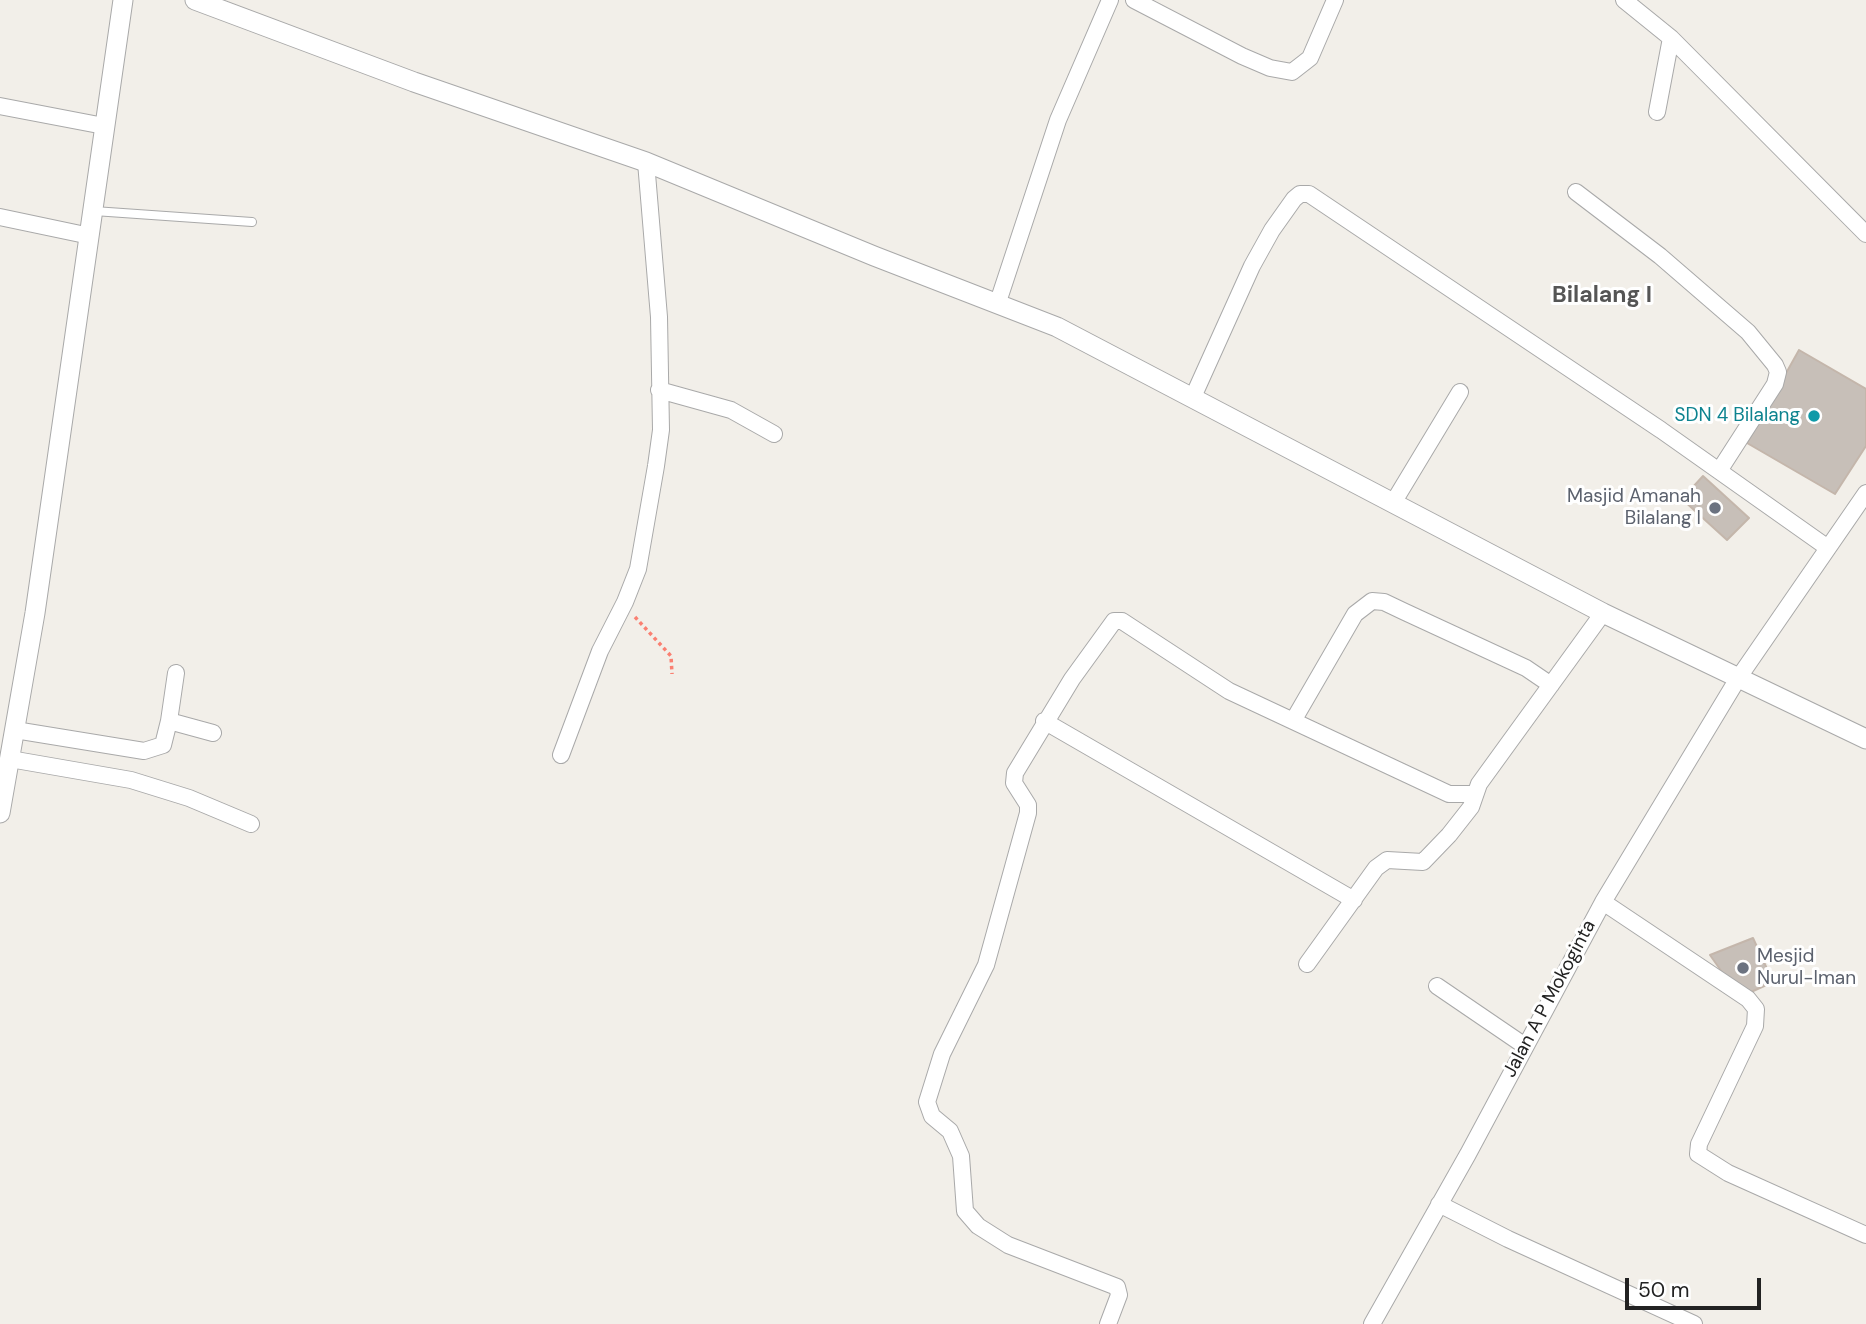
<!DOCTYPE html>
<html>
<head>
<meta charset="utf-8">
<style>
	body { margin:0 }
	#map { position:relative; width:1866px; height:1324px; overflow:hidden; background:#f2efe9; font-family:"DM Sans",sans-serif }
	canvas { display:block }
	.scale { position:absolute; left:1625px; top:1278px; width:136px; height:32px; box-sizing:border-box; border:4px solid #222; border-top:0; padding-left:9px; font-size:21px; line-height:24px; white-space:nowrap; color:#222; -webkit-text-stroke:5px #fff; paint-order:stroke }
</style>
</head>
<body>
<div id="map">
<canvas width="1866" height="1324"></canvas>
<div class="scale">50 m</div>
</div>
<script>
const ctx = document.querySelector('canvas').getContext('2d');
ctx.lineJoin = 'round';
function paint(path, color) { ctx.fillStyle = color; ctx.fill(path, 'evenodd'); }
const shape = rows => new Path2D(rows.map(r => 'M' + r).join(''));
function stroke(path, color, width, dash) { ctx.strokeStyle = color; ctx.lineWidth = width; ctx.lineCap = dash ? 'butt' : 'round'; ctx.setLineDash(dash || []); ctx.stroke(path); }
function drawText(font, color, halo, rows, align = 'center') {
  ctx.font = font + ' "DM Sans",sans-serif'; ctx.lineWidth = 6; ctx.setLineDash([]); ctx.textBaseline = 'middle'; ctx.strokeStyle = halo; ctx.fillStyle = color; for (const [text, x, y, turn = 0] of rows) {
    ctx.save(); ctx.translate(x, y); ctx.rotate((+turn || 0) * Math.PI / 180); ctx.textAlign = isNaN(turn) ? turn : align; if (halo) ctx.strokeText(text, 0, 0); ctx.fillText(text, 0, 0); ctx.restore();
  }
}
const building = shape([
	[1799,350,1866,389,1866,446,1835,494,1747,443,1799,350],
	[1703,476,1749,518,1727,540,1682,499,1703,476],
	[1753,938,1773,982,1751,992,1729,982,1710,955,1753,938]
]);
const path = shape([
	[635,617,671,656,672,674]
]);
const service = shape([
	[94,211,252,222]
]);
const minor = shape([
	[1134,0,1242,56,1270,68,1292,72,1310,58,1335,0],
	[1624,0,1671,38,1866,234],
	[0,106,104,126],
	[1657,112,1671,38],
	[1576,192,1660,256,1748,332,1775,365,1778,372,1775,384,1719,471],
	[0,217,90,236],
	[998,302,1058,120,1110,0],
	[659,390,731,410,774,434],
	[1193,397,1252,266,1272,230,1294,199,1300,194,1309,194,1661,430,1828,548],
	[1393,503,1460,392],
	[169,721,176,673],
	[1044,721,1354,900],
	[1293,721,1355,614,1372,601,1384,602,1405,612,1526,668,1551,685],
	[15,730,144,751,163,745,169,721,213,733],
	[561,755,600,651,625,602,638,569,656,466,661,430,659,317,646,162],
	[10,759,131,780,189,798,251,824],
	[1603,902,1748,999,1756,1009,1755,1026,1699,1144,1698,1154,1728,1173,1866,1235],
	[1307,964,1376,868,1387,860,1423,862,1449,835,1471,807,1479,784,1603,613],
	[1437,986,1525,1046],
	[1439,1204,1508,1239,1694,1324],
	[1108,1324,1119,1295,1117,1287,1008,1245,978,1226,965,1211,961,1156,950,1131,932,1116,927,1102,942,1054,986,965,1028,813,1028,805,1014,783,1015,773,1072,679,1114,621,1122,621,1229,691,1449,794,1474,794],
	[1372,1324,1468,1154,1603,902,1737,680,1866,493]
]);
const tertiary = shape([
	[195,0,414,82,646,162,874,256,1057,327,1603,613,1866,739],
	[0,813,35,613,123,0]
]);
const markers = [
	[1814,416,7,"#0f9aa8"],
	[1715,508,7,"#6b7280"],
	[1743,968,7,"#6b7280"]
];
const cultureNames = [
	["SDN 4 Bilalang",1800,416]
];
const worshipNames = [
	["Masjid Amanah",1701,497],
	["Bilalang I",1701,519],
	["Mesjid",1757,957,"left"],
	["Nurul-Iman",1757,979,"left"]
];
const streetNames = [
	["Jalan A P Mokoginta",1550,999,-62]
];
const quarterNames = [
	["Bilalang I",1602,296]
];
paint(building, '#c7bfb8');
stroke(building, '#c4b6ab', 2);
stroke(service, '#a9a9a9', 10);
stroke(minor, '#a9a9a9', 18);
stroke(tertiary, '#a9a9a9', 21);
stroke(path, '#fa8072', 3.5, [3.5, 3.5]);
stroke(service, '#fff', 8);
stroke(minor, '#fff', 16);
stroke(tertiary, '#fff', 19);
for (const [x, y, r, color] of markers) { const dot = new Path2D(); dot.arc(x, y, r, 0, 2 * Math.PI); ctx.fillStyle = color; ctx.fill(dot); stroke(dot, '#fff', 2.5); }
drawText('19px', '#0d838f', '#fff', cultureNames, 'right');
drawText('19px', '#5b616d', '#fff', worshipNames, 'right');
drawText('19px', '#222', '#fff', streetNames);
drawText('bold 23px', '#555', '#fff', quarterNames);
</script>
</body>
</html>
